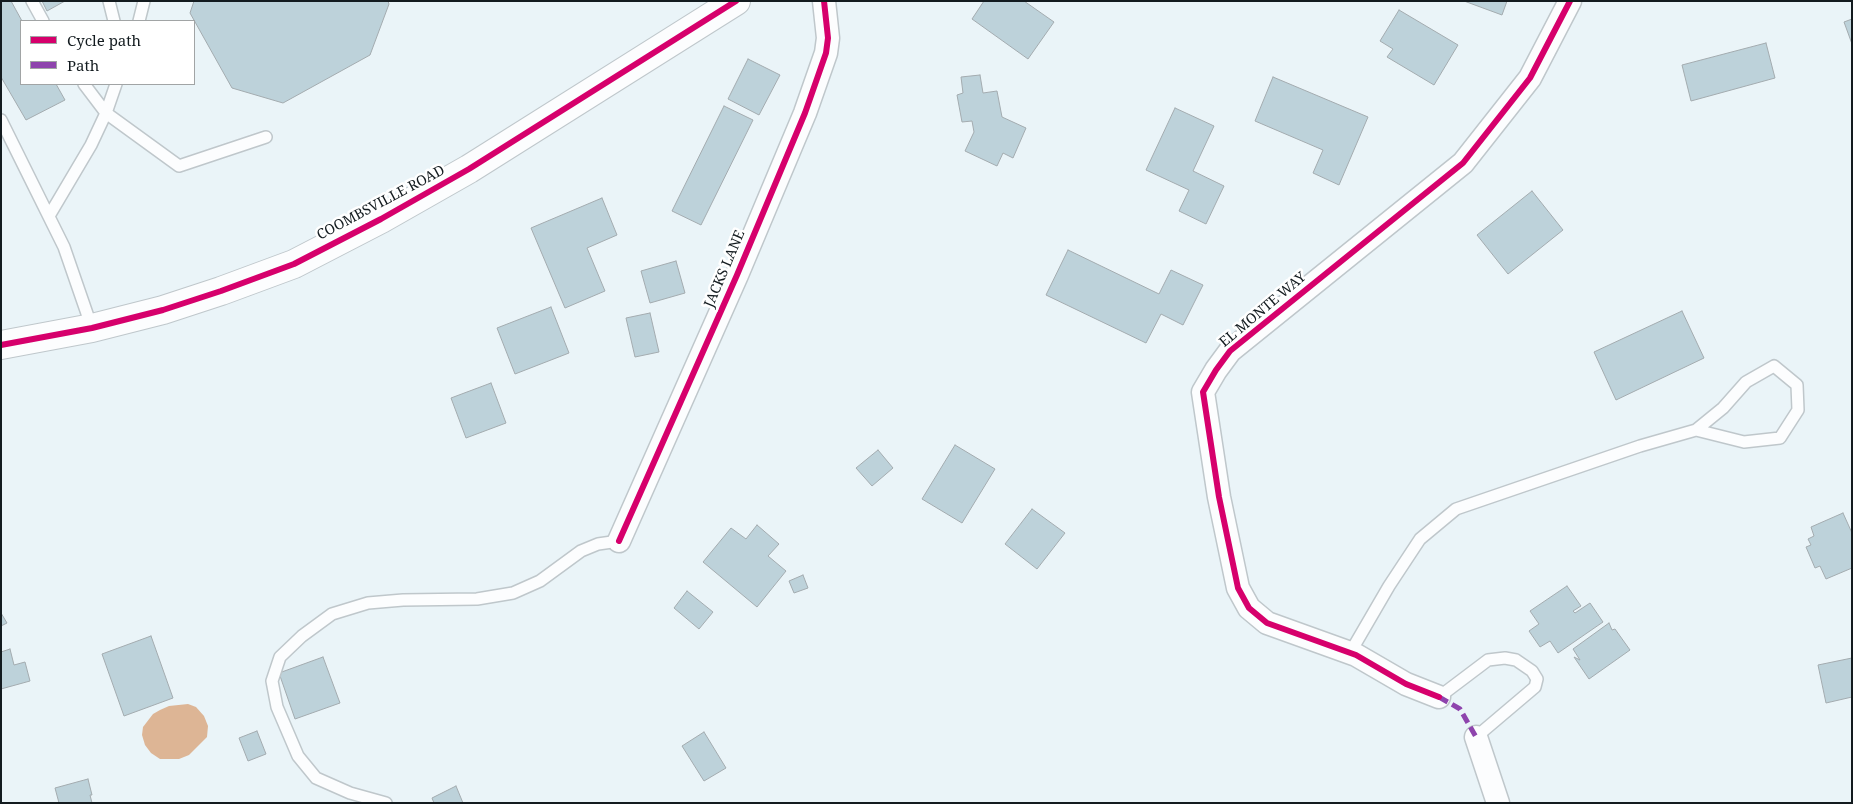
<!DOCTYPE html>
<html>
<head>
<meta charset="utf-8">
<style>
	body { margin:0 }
	#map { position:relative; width:1853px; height:804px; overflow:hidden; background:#eaf4f8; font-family:"Noto Serif",serif }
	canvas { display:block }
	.frame { position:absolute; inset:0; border:2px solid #131b1f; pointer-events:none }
	.legend { position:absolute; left:20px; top:20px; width:175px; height:65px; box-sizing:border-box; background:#fff; border:1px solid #a1a4a5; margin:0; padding:6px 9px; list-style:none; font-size:15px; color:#131b1f }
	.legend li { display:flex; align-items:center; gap:10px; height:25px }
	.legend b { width:25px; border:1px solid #a1a4a5 }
</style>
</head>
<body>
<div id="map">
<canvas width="1853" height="804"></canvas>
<div class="frame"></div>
<ul class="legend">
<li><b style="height:6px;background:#d6006c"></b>Cycle path</li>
<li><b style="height:6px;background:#8e44ad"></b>Path</li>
</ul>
</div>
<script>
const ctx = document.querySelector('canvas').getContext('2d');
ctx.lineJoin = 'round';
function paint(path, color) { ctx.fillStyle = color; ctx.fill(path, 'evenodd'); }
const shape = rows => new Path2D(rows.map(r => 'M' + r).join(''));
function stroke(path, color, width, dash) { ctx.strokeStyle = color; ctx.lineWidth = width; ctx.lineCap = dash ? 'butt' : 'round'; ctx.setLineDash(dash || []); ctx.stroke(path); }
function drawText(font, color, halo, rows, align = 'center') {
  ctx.font = font + ' "Noto Serif",serif'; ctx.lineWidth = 5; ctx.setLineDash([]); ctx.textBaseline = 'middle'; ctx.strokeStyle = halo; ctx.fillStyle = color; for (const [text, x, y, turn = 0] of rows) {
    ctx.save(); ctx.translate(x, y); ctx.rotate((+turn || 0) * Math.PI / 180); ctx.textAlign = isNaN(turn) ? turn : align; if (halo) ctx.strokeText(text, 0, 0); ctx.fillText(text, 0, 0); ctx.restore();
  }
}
const water = shape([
	[188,704,196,707,204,716,208,726,207,737,189,755,179,759,160,759,151,753,145,745,142,735,143,727,153,714,160,710,169,706]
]);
const building = shape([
	[1,1,11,1,22,21,21,84,56,84,65,100,26,120,1,77,1,1],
	[42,1,65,1,47,11,42,1],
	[194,1,388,1,389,4,370,55,283,103,232,88,190,13,194,1],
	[984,1,1024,1,1054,22,1028,59,972,19,984,1],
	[1464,1,1507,1,1502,15,1464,1],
	[1399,10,1458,45,1434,85,1387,57,1393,49,1380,41,1399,10],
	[1852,19,1852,44,1844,22,1852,19],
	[1766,43,1775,78,1691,101,1682,65,1766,43],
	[748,59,780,75,759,115,728,99,748,59],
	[980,75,983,93,997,91,1002,117,1026,128,1013,158,1003,153,997,166,965,151,974,132,972,121,962,122,957,95,963,93,961,77,980,75],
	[1273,77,1368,117,1339,185,1313,173,1323,150,1255,121,1273,77],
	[724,106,753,120,701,225,672,211,724,106],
	[1175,108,1214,126,1193,171,1224,186,1206,224,1179,211,1189,190,1146,170,1175,108],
	[1532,191,1563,230,1508,274,1477,235,1532,191],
	[602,198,617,235,587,248,605,291,565,308,531,228,602,198],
	[1068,250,1159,294,1171,270,1203,285,1183,325,1161,314,1146,343,1046,295,1068,250],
	[676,261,685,293,650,303,641,271,676,261],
	[551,307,569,353,515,374,497,328,551,307],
	[1682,311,1704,358,1616,400,1594,352,1682,311],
	[650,313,659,352,635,357,626,318,650,313],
	[491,383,506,423,466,438,451,398,491,383],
	[955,445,995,469,962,523,922,499,955,445],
	[878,450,893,468,872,486,856,468,878,450],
	[1032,509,1065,533,1037,569,1005,544,1032,509],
	[1843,513,1852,533,1852,568,1826,579,1820,566,1815,568,1806,547,1811,545,1808,539,1814,536,1811,527,1843,513],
	[757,525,779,544,768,556,786,571,757,607,703,562,731,528,746,539,757,525],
	[803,575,808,588,794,593,789,581,803,575],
	[1567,586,1581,606,1573,611,1575,613,1590,603,1603,622,1558,653,1550,641,1540,647,1529,631,1539,624,1530,611,1567,586],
	[687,591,713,612,699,629,674,608,687,591],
	[1,613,7,623,1,626,1,613],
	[1609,623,1612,630,1615,629,1630,650,1589,679,1574,657,1580,660,1573,649,1609,623],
	[151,636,173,698,124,716,102,654,151,636],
	[10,649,14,665,25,662,30,681,1,689,1,652,10,649],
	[323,657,340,703,295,719,279,673,323,657],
	[1852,658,1852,697,1826,703,1818,665,1852,658],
	[257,731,266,754,248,761,239,738,257,731],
	[704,732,726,768,704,781,682,746,704,732],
	[88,779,92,795,90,795,92,803,59,803,55,788,88,779],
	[456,786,463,803,434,803,432,798,456,786]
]);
const lane = shape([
	[32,1,43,21],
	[109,1,114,21],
	[139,21,144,1],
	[84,84,106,113,179,166,266,137],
	[1,120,64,247,92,328],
	[49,216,91,145,106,113,116,84],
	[1350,653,1389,586,1420,539,1456,509,1640,446,1696,430,1744,442,1780,438,1798,410,1797,385,1774,366,1746,382,1723,408,1696,430],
	[1439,697,1488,660,1505,658,1516,660,1532,671,1537,679,1535,687,1476,737],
	[386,803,350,793,316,778,298,756,277,707,272,681,280,657,302,636,332,614,368,603,403,600,477,599,513,593,540,581,581,551,598,544,619,541]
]);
const street = shape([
	[619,541,737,275,805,113,826,53,828,38,824,1],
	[1439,697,1406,684,1356,655,1267,623,1249,608,1238,588,1219,497,1203,392,1216,370,1230,351,1463,163,1530,78,1570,1],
	[1476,737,1498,803]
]);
const secondary = shape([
	[1,345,92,328,163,310,221,291,294,264,381,219,469,169,736,1]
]);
const quiet = shape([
	[1439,697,1460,709,1476,737]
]);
const cycleway = shape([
	[1,345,92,328,163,310,221,291,294,264,381,219,469,169,736,1],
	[619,541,737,275,805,113,826,53,828,38,824,1],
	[1439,697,1406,684,1356,655,1267,623,1249,608,1238,588,1219,497,1203,392,1216,370,1230,351,1463,163,1530,78,1570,1]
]);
const streetNames = [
	["COOMBSVILLE ROAD",381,203,-28],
	["JACKS LANE",725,269,-67],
	["EL MONTE WAY",1263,310,-40]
];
paint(water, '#ddb595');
paint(building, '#bdd2da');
stroke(building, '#a3abaf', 1);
stroke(lane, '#bfc7cb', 14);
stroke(street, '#bfc7cb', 25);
stroke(secondary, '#bfc7cb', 30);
stroke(lane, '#fcfdfe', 11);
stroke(street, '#fcfdfe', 22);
stroke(secondary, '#fcfdfe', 28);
stroke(quiet, '#8e44ad', 5, [10, 5]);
stroke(cycleway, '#d6006c', 6);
drawText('14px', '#131b1f', '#fff', streetNames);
</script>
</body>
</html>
